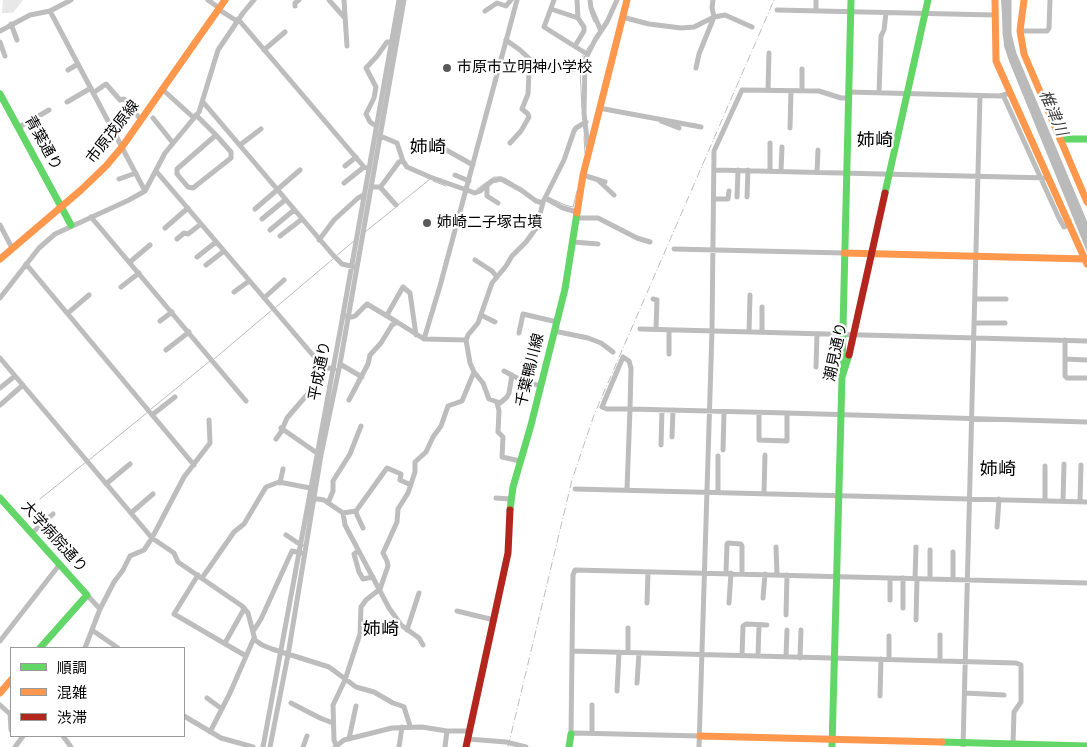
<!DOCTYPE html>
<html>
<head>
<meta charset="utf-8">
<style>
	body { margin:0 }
	#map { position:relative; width:1087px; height:747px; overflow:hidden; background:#fff; font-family:Figtree,"Noto Sans JP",sans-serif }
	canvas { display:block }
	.legend { position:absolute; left:10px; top:647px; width:175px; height:90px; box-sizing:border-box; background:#fff; border:1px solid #999; margin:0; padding:6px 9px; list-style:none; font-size:15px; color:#000 }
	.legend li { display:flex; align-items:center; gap:10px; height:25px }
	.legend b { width:25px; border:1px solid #999 }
</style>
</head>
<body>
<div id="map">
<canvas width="1087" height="747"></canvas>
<ul class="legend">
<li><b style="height:6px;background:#63d668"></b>順調</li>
<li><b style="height:6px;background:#ff974d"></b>混雑</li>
<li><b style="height:6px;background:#b3261e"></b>渋滞</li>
</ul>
</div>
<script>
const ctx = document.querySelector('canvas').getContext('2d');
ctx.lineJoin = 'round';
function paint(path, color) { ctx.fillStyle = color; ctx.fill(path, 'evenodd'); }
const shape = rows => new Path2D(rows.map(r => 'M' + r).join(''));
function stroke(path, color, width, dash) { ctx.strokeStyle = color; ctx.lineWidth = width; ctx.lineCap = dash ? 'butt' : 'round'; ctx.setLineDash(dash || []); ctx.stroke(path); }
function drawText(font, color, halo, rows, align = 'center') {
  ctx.font = font + ' Figtree,"Noto Sans JP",sans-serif'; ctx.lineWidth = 4.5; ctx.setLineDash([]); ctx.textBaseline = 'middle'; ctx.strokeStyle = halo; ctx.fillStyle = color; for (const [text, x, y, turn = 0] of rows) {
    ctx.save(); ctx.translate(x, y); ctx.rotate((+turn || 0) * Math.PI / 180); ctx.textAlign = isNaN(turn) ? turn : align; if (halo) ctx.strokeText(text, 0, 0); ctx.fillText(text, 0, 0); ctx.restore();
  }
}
const green = shape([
	[3,0,23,0,13,13,2,13]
]);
const water = shape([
	[1001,0,1007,0,1007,34,1012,54,1087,233,1087,252,1009,61,1004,46]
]);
const stream = shape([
	[590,12,594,22],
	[585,52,590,45],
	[581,66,583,55],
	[580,70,582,108],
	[584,137,585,153],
	[505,178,514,184],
	[433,181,446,186],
	[477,189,494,177,501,177],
	[548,197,565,205,573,207,577,191],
	[398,205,430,179],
	[365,232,395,208],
	[336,256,354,241],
	[275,308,333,259],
	[214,359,272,310],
	[151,409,210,361],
	[89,460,148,412],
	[40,499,86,462]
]);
const river = shape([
	[1007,0,1007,34,1012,54,1087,233]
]);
const street = shape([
	[208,0,219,8],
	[329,0,344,17],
	[344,0,347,46],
	[554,0,544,27,587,54],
	[590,0,591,8,601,31],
	[295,6,295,3,299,0],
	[218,9,237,21],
	[551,9,578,18],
	[777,10,994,15],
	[816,10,816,0],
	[50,11,145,191],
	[485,11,497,3,506,6,511,0],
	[622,17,649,24,681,28,694,27,714,17,725,15,752,27],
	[238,19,364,167,369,169],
	[11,24,17,40],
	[0,31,30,15,50,11,71,0],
	[1020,31,1047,31,1049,28,1050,0],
	[506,40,520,50,535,64,574,69,584,68],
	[0,42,5,56],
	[575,46,584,31,584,27,578,18,577,0],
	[264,50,285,32],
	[696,68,699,54,714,17,712,8,713,0],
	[68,70,78,64],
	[162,89,194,118],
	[768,90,769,53],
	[802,91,802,69],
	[849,92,1000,96,1010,93],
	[93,93,106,84,120,100,124,99,141,120],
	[879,93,881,36,884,30,886,13],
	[1003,95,1058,216,1064,227,1069,224],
	[67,102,91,88],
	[203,102,333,255,342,264,355,267],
	[599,108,701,127],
	[196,115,216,135,231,152,231,158,193,188,188,187,177,174,177,169,216,135],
	[153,118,173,143],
	[661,121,679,128],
	[376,126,370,122,366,114,374,98,376,87,366,68,377,56,387,42,391,42],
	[19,127,49,110],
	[790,128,791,91],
	[378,135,397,143,403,161,407,167,430,177,475,193,480,191,492,181,501,179,521,190,536,201,543,203],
	[510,143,521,131,529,117,528,114,522,109,528,94,529,72,532,63],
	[240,145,261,129],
	[441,147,473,165],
	[588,148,584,113,585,60,595,40,607,22,617,0],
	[345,166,356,157],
	[715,170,1048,178],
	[156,171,323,367,334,369],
	[770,171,770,143],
	[781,171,782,147],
	[817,172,818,150],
	[455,175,469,181],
	[583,175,605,182],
	[119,179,136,173],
	[598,180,614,195],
	[344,183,364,167],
	[487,186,487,196,498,203],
	[371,187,380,187,382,185,399,162,403,161],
	[380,187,396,205],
	[737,197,738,170],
	[747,197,748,170],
	[545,198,563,208,577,212],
	[714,199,728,199,729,191],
	[255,209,300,170],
	[91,217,246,401],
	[576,218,598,218,637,238,650,242],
	[262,219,285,200],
	[0,225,12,248],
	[165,228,188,208],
	[270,230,294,210],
	[280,236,302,219],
	[177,239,184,233,188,234,201,224],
	[319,240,334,220,358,198,364,195],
	[573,242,598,244],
	[674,249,844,253],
	[197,257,216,242],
	[475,260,492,271,497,277],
	[130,262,150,245],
	[26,264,194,465],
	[206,265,224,251],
	[121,287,139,273],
	[234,292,249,281],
	[0,298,39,248,55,234,129,200,145,191,165,153,199,112,218,50,243,13,254,0],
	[264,298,284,280],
	[653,299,657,300,656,329],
	[976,299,1006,299],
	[68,313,89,295],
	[387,315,403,287,410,293,416,335],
	[481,315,495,322],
	[345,316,352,317,355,316,367,304,397,322],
	[160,321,172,312],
	[975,323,1005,323],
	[640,329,1087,341],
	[669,330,669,354],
	[554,331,588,338,601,343,613,352],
	[749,332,750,295],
	[762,332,762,307],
	[519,333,523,314,557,322],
	[424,339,440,286,517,0],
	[1065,340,1065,376,1067,378,1087,378],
	[166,350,189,332],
	[0,358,152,538,174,553,178,562,242,606,248,613,255,640,262,645,272,649,329,667,356,687,374,692,393,703,402,706,404,707,410,726],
	[1065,359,1087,360],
	[340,364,362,377],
	[816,367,817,334],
	[504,371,515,377,540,386],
	[512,375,509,393,507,397,500,403,489,399,483,383,474,372,470,363,466,340,468,335,478,323,492,283,506,266,512,256,526,242,537,227,543,202,564,160,574,131,576,128,586,122],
	[0,388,15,376],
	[349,400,368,364,370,355,381,343,392,325,397,322,424,339,466,340],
	[497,403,499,411,498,432,503,437,502,457,520,461],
	[0,405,23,385],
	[759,413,759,440,787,441,787,413],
	[152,415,175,397],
	[281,428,317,453],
	[672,437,673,410],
	[276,439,281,432,287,418,324,375,326,369],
	[661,445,662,410],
	[723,450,724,412],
	[280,483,283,469],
	[106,484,130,464],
	[575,489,1087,502],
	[627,489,630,409,631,368,629,361,623,357,602,407,607,409,630,409,787,413,1087,422],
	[718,492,718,456],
	[764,493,765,455],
	[312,498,324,500,343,513,345,525,389,608,401,625,419,638,423,645],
	[496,498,510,499],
	[1045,500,1045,466],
	[1063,501,1064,464],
	[1080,501,1081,465],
	[328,503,333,491,333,481,350,454,361,426],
	[356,511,357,515,363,528],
	[131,513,153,494],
	[343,513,356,511,387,468,401,474,400,480,411,485],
	[997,527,999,499],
	[32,533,53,514],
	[286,535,301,545],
	[776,547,777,575],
	[358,551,354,554,359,572,363,579,373,577],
	[953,552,953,579],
	[726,573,727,544,728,543,741,544,742,546,742,574],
	[198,575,174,614,246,656],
	[202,578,234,532,244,524,266,487,279,482,310,488],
	[915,579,916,547],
	[930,579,930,550],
	[87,595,100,609],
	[763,598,765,574],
	[890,600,890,578],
	[647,603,648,572],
	[729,603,731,573],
	[903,608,903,578],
	[457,611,494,620],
	[786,615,787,575],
	[916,620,917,579],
	[628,628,628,652],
	[92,630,118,648],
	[254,630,261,619,292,551,301,553],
	[407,630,419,593],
	[0,641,60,564],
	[225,643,244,609],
	[85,648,100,609,114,582,123,570,130,556,144,550,152,538,184,477,210,443,209,420],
	[572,651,1016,663,1021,665,1021,702,1014,712,1013,744],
	[742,656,743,626,746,624,767,625],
	[758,656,759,625],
	[786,657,787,630],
	[800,658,801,630],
	[889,659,889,636],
	[940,661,940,635],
	[637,683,639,653],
	[617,691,619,652],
	[965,693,1004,695],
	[880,696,881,659],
	[207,698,222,709],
	[291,703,320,718,333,723],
	[0,705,10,714,11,730],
	[184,716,221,738,253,747],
	[210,732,230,693,254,638],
	[592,733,592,705],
	[63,736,71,747],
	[700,736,575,733,571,734,573,575,575,570,1087,583],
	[349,739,356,706],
	[468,739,506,742,526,747],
	[336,745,334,740,333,705,345,680,357,643,360,634,361,607,366,600,380,589,388,566,387,561,383,553,397,522,398,509,408,493,415,472,415,462,426,452,433,437,441,426,448,406,462,401,474,372],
	[15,747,23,736],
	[263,747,341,326,399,0],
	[270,747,288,655,321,455,340,364,404,0],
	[303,747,307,736],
	[335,747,344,740,392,728,422,727,447,731,470,731],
	[399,747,402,727],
	[445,747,447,731],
	[699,747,712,330,714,151,742,90,819,91,841,98,848,98],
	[963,747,980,96]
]);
const fast = shape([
	[0,94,71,225],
	[1060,139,1087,139],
	[885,193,928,0],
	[842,369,851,0],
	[0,498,87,595,40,648],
	[510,510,513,487,531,425,565,289,577,213],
	[942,742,1087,746],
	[569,747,571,734],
	[832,747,842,377,849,355]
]);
const slow = shape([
	[995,0,996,61,1087,264],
	[1024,0,1020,31,1024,54,1087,202],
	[577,213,583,175,627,0],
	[844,253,1087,259],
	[0,259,81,190,106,166,122,147,225,0],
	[0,693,11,680],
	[700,736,942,742]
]);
const jam = shape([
	[849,355,885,193],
	[466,747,508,553,510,510]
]);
const rail = shape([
	[508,747,572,480,594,415,774,0]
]);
const markers = [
	[447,68,5,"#595959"],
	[427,223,5,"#595959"]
];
const poiNames = [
	["市原市立明神小学校",457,68],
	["姉崎二子塚古墳",437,223]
];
const streetNames = [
	["市原茂原線",113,132,-52],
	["青葉通り",43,143,61],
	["潮見通り",836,352,-78],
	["千葉鴨川線",530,370,-76],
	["平成通り",320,371,-79],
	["大学病院通り",54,537,48]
];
const waterNames = [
	["椎津川",1053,113,67]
];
const quarterNames = [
	["姉崎",875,141],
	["姉崎",428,148],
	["姉崎",998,470],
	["姉崎",381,630]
];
paint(green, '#e8e8e8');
paint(water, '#bababa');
stroke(stream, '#bababa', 1);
stroke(river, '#bababa', 9);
stroke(street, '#bdbdbd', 5);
stroke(fast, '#63d668', 7);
stroke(slow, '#ff974d', 7);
stroke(jam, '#b3261e', 7);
stroke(rail, '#bdbdbd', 1, [8, 2.5, 1, 2.5]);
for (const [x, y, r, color] of markers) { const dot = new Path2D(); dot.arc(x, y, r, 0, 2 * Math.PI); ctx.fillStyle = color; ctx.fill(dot); stroke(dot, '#fff', 2); }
drawText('15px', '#000', '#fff', poiNames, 'left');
drawText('15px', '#000', '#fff', streetNames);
drawText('italic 16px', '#3e3e3e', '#fff', waterNames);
drawText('18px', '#000', '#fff', quarterNames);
</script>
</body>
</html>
